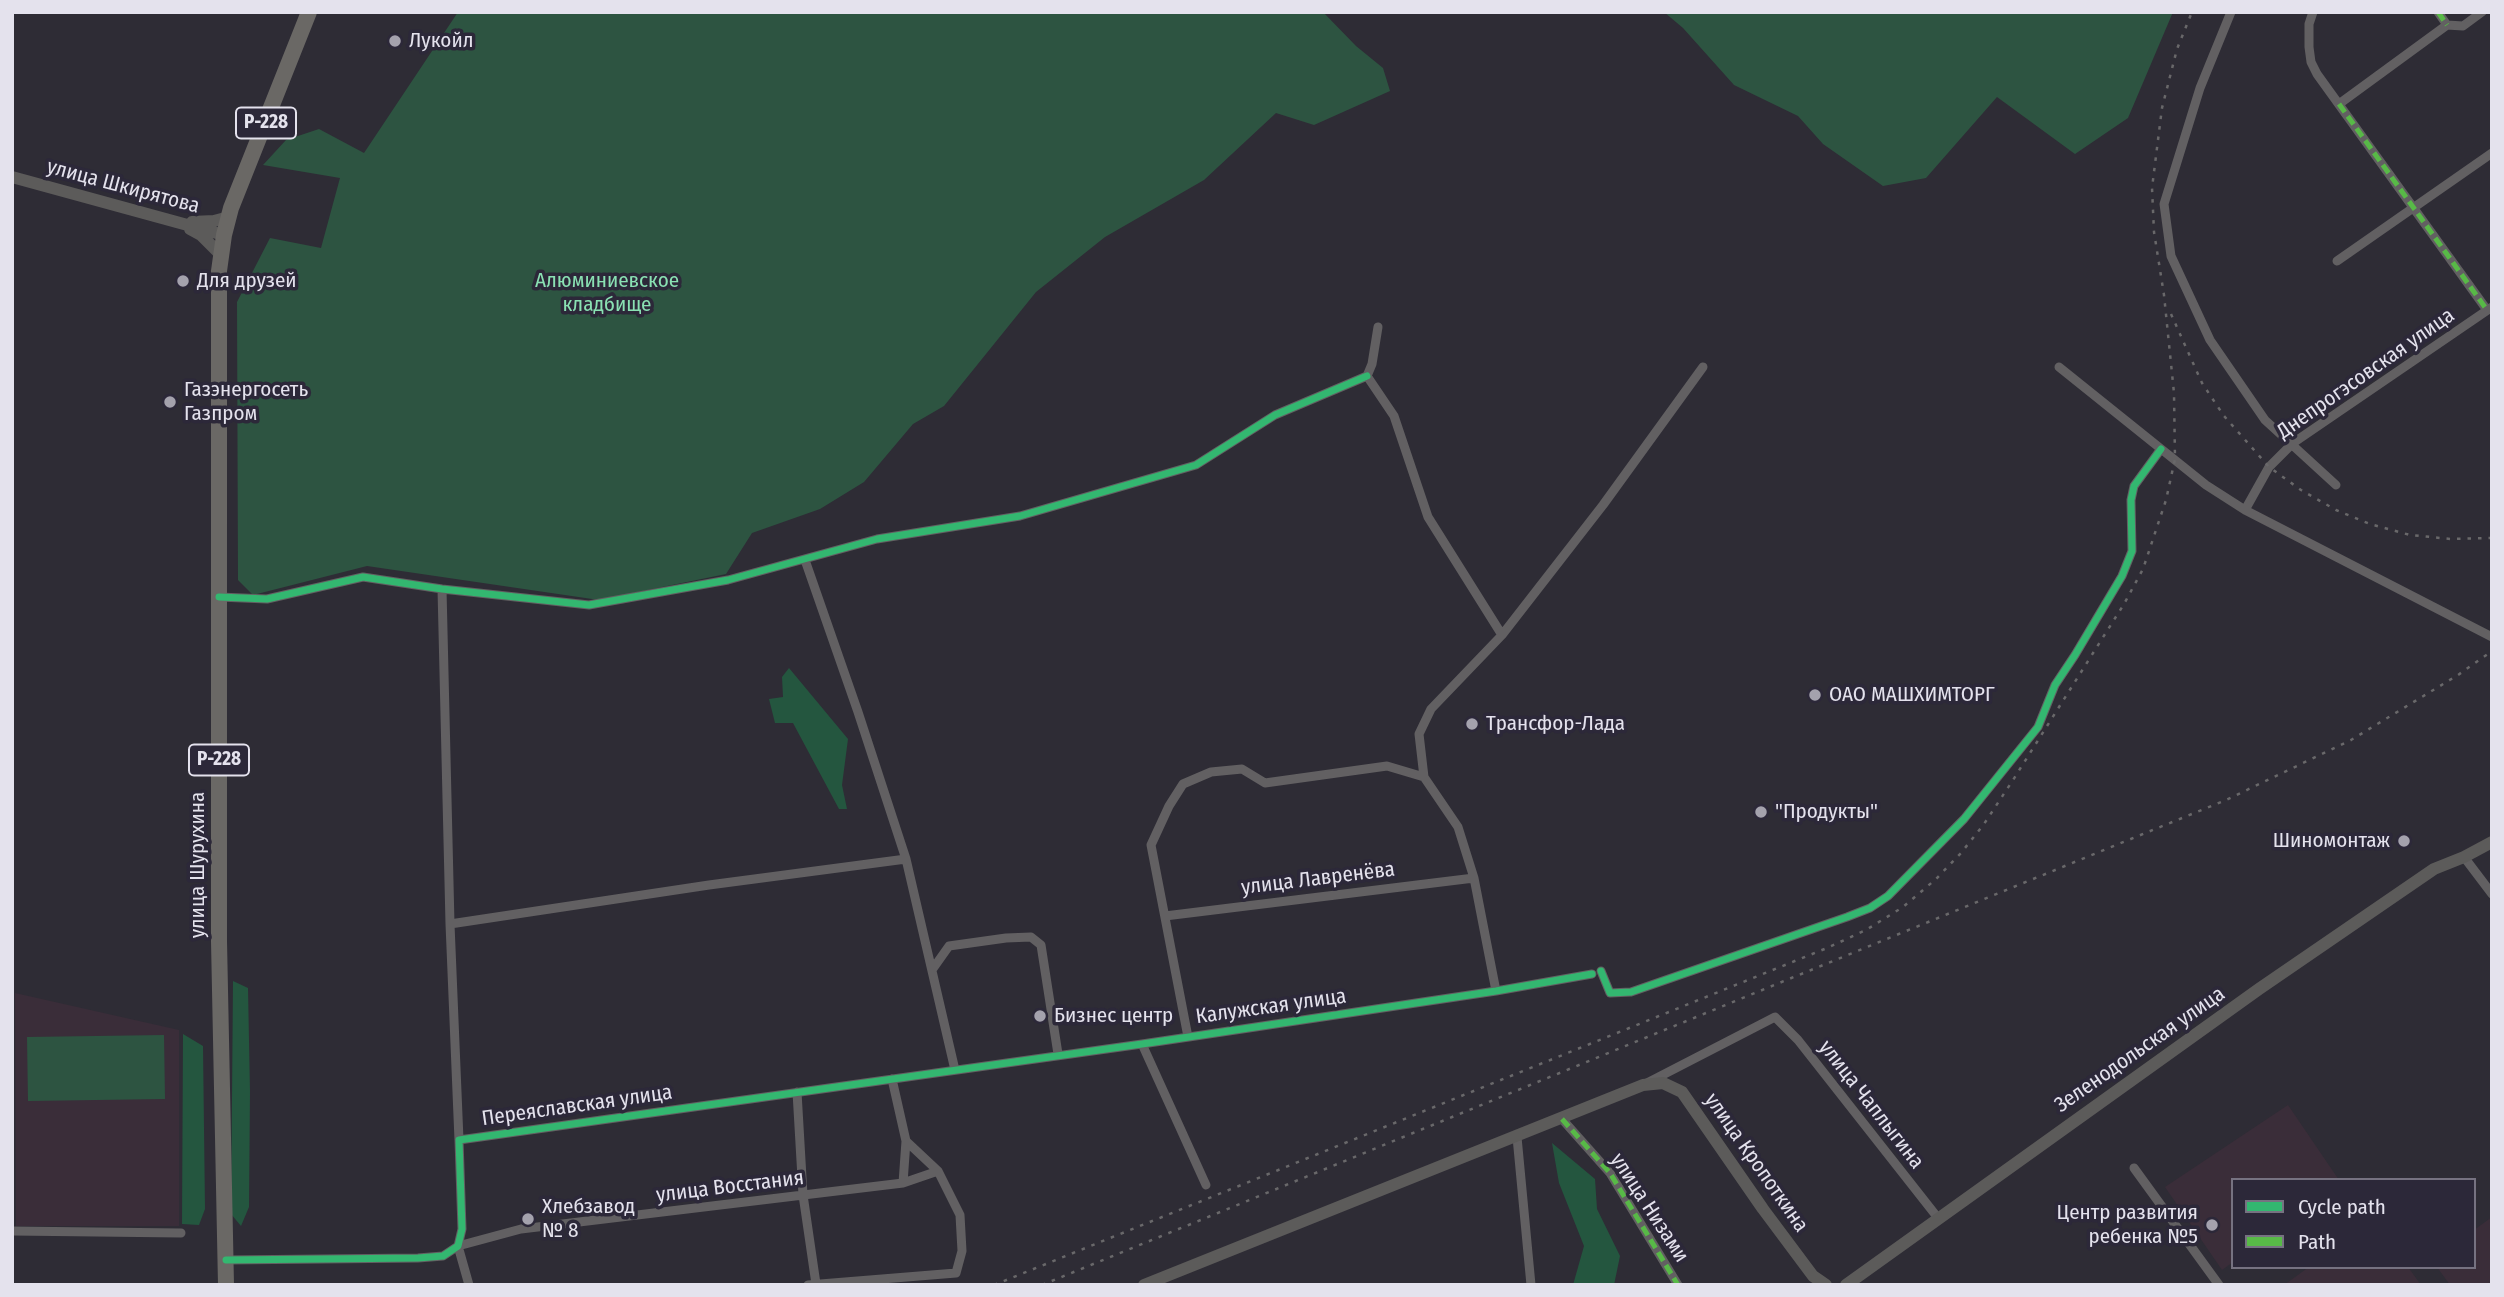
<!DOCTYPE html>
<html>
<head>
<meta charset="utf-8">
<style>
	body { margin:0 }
	#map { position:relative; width:2504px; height:1297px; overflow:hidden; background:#2e2c35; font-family:"Fira Sans Condensed",sans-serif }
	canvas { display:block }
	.frame { position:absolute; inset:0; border:14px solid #e4e2ed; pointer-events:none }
	.legend { position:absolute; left:2231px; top:1178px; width:245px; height:91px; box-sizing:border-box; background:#2c2839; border:2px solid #767281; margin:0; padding:9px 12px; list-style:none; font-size:21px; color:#e4e2ed }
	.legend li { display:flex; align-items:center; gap:14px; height:35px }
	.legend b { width:35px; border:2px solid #767281 }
</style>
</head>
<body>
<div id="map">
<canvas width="2504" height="1297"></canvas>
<div class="frame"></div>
<ul class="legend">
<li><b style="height:9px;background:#33b770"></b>Cycle path</li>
<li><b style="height:9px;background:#58b947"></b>Path</li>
</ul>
</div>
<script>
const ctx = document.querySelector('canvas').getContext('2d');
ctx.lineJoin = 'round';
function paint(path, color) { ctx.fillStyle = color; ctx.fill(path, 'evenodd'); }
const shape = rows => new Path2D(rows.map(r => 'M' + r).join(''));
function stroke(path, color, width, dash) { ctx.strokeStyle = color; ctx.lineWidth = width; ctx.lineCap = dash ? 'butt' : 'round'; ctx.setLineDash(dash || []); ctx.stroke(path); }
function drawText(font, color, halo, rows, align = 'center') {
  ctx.font = font + ' "Fira Sans Condensed",sans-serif'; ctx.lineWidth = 7; ctx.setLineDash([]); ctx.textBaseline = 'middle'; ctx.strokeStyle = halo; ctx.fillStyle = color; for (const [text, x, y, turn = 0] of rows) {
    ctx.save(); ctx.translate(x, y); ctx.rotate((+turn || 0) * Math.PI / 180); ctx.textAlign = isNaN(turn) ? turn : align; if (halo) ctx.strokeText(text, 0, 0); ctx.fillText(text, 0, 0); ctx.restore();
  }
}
const education = shape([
	[15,993,179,1030,179,1226,16,1226],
	[2288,1105,2339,1180,2233,1180,2233,1262,2222,1270,2165,1187],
	[2492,1217,2492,1285,2450,1285,2437,1267,2474,1267,2474,1230],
	[2309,1267,2408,1267,2421,1285,2284,1285]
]);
const green = shape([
	[458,12,1323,12,1356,46,1383,68,1390,91,1314,125,1276,113,1204,180,1105,237,1036,292,944,406,913,424,864,482,820,509,752,533,726,574,599,600,367,566,253,595,238,580,237,302,270,238,321,248,340,178,263,165,286,140,319,129,364,153],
	[1664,12,2173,12,2128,118,2075,154,1997,97,1926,178,1883,186,1823,144,1798,116,1734,85,1683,28],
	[164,1035,165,1099,28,1101,27,1037]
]);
const forest = shape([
	[789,668,848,739,842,785,847,809,839,809,793,723,775,723,769,699,783,697,782,677],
	[233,981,248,988,250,1092,249,1207,241,1226,231,1214],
	[183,1034,203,1046,205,1209,199,1225,182,1224],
	[1552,1143,1595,1179,1597,1209,1620,1256,1614,1285,1573,1285,1584,1246,1559,1183]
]);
const street = shape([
	[2231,12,2200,88,2164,204,2171,256,2210,340,2265,420,2336,485],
	[2313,12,2309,24,2309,47,2311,62,2317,74,2487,310],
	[2438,12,2447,25],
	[2339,104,2447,25,2463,26,2482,12],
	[2337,261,2492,153],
	[1378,327,1372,364,1367,376,1394,416,1428,517,1502,635],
	[2059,367,2206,485,2245,510,2492,637],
	[2245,510,2269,467,2293,443,2492,307],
	[805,560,858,712,906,859,955,1070],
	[442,589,450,924,459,1140],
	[219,597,267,599,363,577,442,589,589,605,728,580,877,539,1020,516,1196,465,1275,415,1367,376],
	[2464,857,2492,894],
	[1165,916,1474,878],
	[450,924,709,885,906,859],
	[932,970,949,946,1006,938,1031,937,1041,945,1058,1054],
	[1601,971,1610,993,1631,992,1847,917,1870,908,1888,896,1964,819,2038,727,2055,685,2075,655,2122,576,2132,551,2131,500,2134,486,2161,449],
	[1496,991,1474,878,1458,827,1424,777,1419,734,1431,709,1502,635,1603,505,1703,367],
	[1188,1037,1151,845,1169,806,1183,784,1211,772,1242,769,1265,783,1387,766,1424,777],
	[1142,1044,1206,1185],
	[1647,1083,1775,1017,1798,1040,1938,1218],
	[797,1092,803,1195,816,1284],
	[1562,1119,1610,1173,1678,1285],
	[1517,1137,1531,1285],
	[2134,1168,2219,1285],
	[903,1183,938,1171],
	[12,1231,181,1233],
	[226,1260,418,1258,443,1256,458,1246,462,1229,459,1140,1142,1044,1496,991,1592,974],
	[469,1285,458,1246,521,1229,903,1183,906,1141,892,1079],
	[808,1285,956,1273,962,1251,960,1215,938,1171,906,1141]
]);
const secondary = shape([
	[12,177,224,235],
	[192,222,214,221,229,217],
	[190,229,201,235,221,255],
	[1144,1285,1643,1085,1663,1083,1682,1092,1763,1209,1813,1276,1826,1285],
	[1846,1285,2259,989,2434,869,2464,857,2492,842]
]);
const highway = shape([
	[226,1285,219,941,219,271,224,235,231,208,309,12]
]);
const rail = shape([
	[2171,314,2202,383,2224,416,2269,467,2301,490,2336,510,2370,524,2410,535,2451,539,2492,538],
	[994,1285,1827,948,1866,930,1903,907,1936,879,1961,853,1984,824,2013,780,2124,604,2143,569,2166,500,2175,459,2174,393,2164,295,2154,232,2152,188,2162,108,2177,49,2192,12],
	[1042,1285,2226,800,2351,740,2458,675,2492,651]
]);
const quiet = shape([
	[2438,12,2447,25],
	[2339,104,2487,310],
	[1562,1119,1610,1173,1678,1285]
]);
const cycleway = shape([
	[219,597,267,599,363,577,442,589,589,605,728,580,877,539,1020,516,1196,465,1275,415,1367,376],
	[1601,971,1610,993,1631,992,1847,917,1870,908,1888,896,1964,819,2038,727,2055,685,2075,655,2122,576,2132,551,2131,500,2134,486,2161,449],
	[226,1260,418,1258,443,1256,458,1246,462,1229,459,1140,1142,1044,1496,991,1592,974]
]);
const markers = [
	[395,41,7,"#a4a2ad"],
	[183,281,7,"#a4a2ad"],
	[170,402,7,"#a4a2ad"],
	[1815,695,7,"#a4a2ad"],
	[1472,724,7,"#a4a2ad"],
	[1761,812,7,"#a4a2ad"],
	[2404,841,7,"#a4a2ad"],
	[1040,1016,7,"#a4a2ad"],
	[528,1219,7,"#a4a2ad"],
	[2212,1225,7,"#a4a2ad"]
];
const shields = [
	[266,123,60],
	[219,760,60]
];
const shieldNames = [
	["Р-228",266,123],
	["Р-228",219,760]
];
const poiNames = [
	["Лукойл",409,41],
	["Для друзей",197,281],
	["Газэнергосеть",184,390],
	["Газпром",184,414],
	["ОАО МАШХИМТОРГ",1829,695],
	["Трансфор-Лада",1486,724],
	["\"Продукты\"",1775,812],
	["Шиномонтаж",2390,841,"right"],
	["Бизнес центр",1054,1016],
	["Хлебзавод",542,1207],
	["№ 8",542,1231],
	["Центр развития",2198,1213,"right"],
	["ребенка №5",2198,1237,"right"]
];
const streetNames = [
	["улица Шкирятова",123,187,15],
	["Днепрогэсовская улица",2366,374,-35],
	["улица Шурухина",198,865,-90],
	["улица Лавренёва",1318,879,-7],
	["Калужская улица",1271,1007,-8],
	["Зеленодольская улица",2140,1050,-35],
	["улица Чаплыгина",1871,1105,52],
	["Переяславская улица",577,1106,-8],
	["улица Кропоткина",1756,1163,55],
	["улица Восстания",730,1187,-7],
	["улица Низами",1649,1208,57]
];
const parkNames = [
	["Алюминиевское",607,281],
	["кладбище",607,305]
];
paint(education, '#3a2d39');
paint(green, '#2d5441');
paint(forest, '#24563f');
stroke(street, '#626062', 9);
stroke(secondary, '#5c5b5a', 12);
stroke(highway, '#6a6865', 16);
stroke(rail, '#69686a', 2.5, [3.5, 7]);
stroke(quiet, '#58b947', 5, [10, 5]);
stroke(cycleway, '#33b770', 7);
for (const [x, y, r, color] of markers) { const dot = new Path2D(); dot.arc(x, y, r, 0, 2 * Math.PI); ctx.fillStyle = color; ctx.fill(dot); stroke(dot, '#2c2839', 2.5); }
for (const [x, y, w] of shields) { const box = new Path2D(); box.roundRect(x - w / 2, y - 15.5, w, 31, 5); ctx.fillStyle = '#2c2839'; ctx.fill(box); stroke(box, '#e4e2ed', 2); }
drawText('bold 19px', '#e4e2ed', null, shieldNames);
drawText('21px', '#e4e2ed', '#2c2839', poiNames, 'left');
drawText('21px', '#e4e2ed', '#2c2839', streetNames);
drawText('21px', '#8ae1b3', '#2c2839', parkNames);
</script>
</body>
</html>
